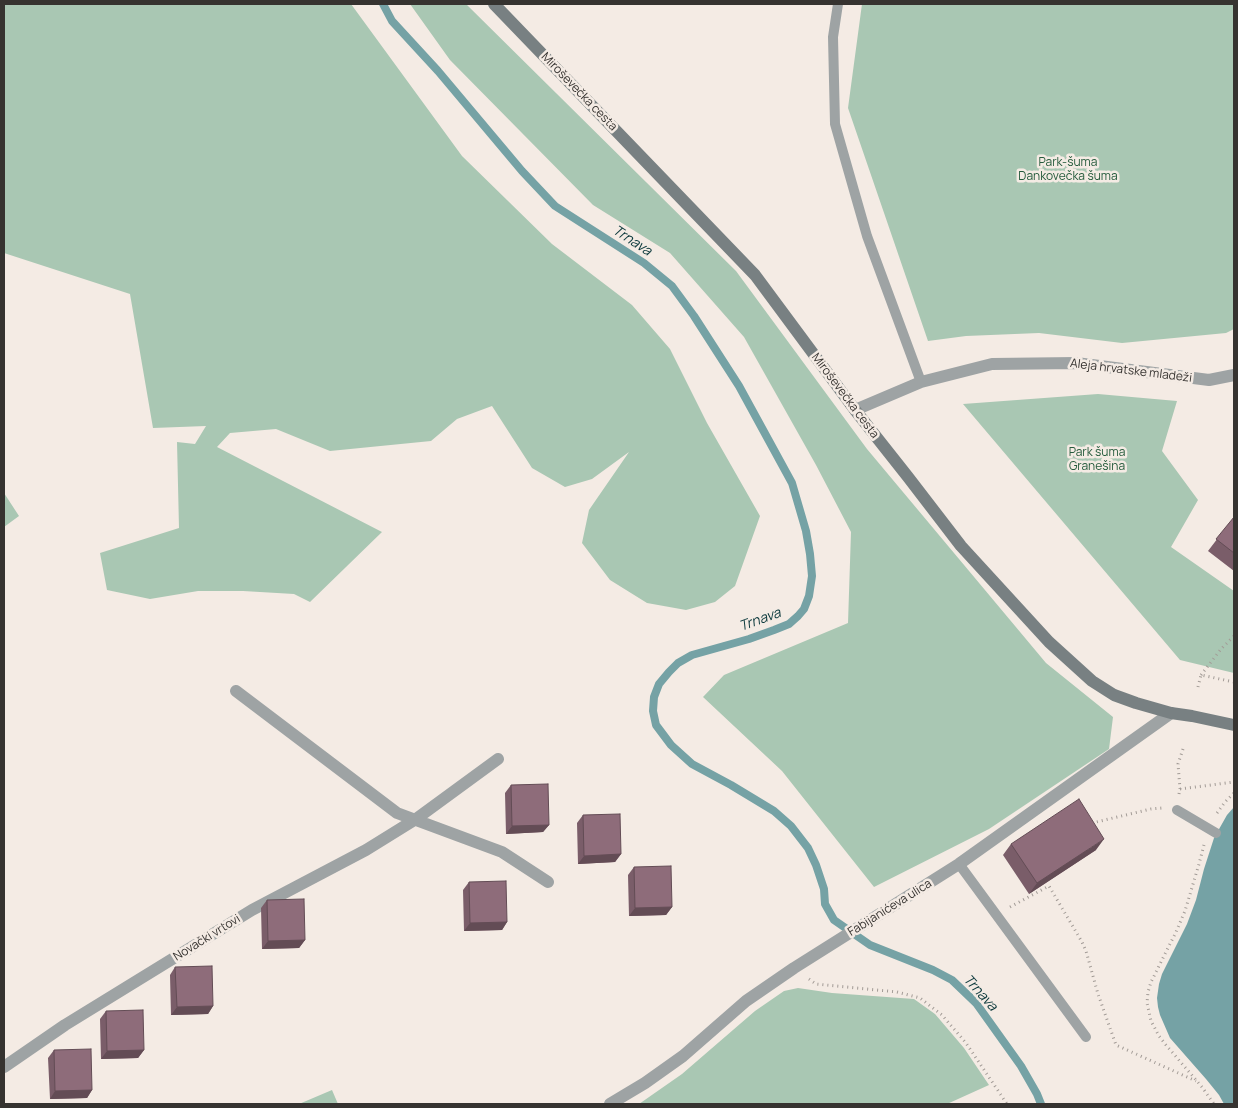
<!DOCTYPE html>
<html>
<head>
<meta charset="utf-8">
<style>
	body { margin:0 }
	#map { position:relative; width:1238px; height:1108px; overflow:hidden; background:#f4ebe4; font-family:Manrope,sans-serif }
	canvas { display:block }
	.frame { position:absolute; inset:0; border:5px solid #363330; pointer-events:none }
</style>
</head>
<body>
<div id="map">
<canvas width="1238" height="1108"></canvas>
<div class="frame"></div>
</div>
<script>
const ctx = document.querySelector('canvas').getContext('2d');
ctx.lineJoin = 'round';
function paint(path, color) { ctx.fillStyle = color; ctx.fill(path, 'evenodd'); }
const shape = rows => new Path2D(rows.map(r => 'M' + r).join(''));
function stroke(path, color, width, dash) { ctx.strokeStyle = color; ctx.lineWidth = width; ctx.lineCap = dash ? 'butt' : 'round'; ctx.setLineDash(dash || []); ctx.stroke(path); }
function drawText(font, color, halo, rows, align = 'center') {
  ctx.font = font + ' Manrope,sans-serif'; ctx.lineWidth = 5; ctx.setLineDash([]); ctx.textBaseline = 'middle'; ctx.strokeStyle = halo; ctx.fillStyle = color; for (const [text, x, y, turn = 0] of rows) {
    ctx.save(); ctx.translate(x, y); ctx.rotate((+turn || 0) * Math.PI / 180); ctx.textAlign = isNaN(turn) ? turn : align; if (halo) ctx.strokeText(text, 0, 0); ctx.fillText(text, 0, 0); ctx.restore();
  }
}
const green = shape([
	[4,4,351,4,462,156,552,244,632,305,670,349,707,423,760,516,735,586,715,602,686,610,647,603,610,580,582,543,589,510,629,452,592,479,565,487,532,468,492,406,457,419,431,441,330,451,276,429,230,433,217,447,382,532,310,602,294,594,243,591,198,591,150,599,107,590,100,553,179,528,177,442,195,444,206,426,153,428,130,294,4,253],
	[410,4,466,4,736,271,867,449,1046,663,1113,717,1109,749,989,829,874,887,782,771,703,697,724,675,848,623,851,532,816,465,744,337,670,253,593,205,450,60],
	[862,4,1234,4,1234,329,1226,333,1122,343,1039,333,966,336,928,341,848,108],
	[1098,394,1177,401,1162,451,1198,500,1171,547,1234,591,1234,673,1180,660,963,404],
	[4,493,19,516,4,527],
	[798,988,832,993,914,999,935,1014,964,1048,989,1085,947,1104,639,1104,682,1074,755,1011,784,991],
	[332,1090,338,1104,299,1104]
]);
const water = shape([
	[1234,807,1234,1104,1224,1104,1219,1095,1206,1079,1170,1038,1160,1015,1158,1007,1157,998,1159,984,1162,974,1187,924,1196,900,1204,869,1214,838,1227,815]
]);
const stream = shape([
	[383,4,392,21,438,71,522,171,555,206,644,263,672,286,694,316,739,386,792,483,806,531,810,554,812,576,809,596,804,609,798,616,789,624,774,630,749,639,692,655,678,663,669,672,659,684,654,697,653,711,656,725,671,745,692,764,731,785,774,811,791,826,808,848,816,865,824,889,825,904,834,920,870,945,933,970,952,980,976,1003,1021,1066,1037,1094,1041,1104]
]);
const path = shape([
	[1201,675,1221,649,1234,636],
	[1198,687,1201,675,1234,682],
	[1180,789,1234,782],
	[1179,794,1180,789,1178,764,1184,746],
	[1217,813,1225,802,1234,793],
	[1092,823,1151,809,1162,808],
	[1204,845,1199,864,1185,911,1176,932,1151,982,1148,992,1147,1003,1151,1021,1159,1036,1166,1045,1202,1087,1214,1104],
	[1010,907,1049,886,1082,942,1086,951,1098,994,1116,1045,1196,1081],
	[809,979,816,984,897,992,920,998,942,1015,966,1043,1007,1104]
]);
const service = shape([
	[838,4,833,37,835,124,867,236,921,382],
	[1177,810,1216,833],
	[959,864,1086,1037]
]);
const minor = shape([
	[236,691,397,813,502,852,548,882],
	[4,1067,65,1025,252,910,366,850,416,819,498,759],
	[610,1104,645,1083,683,1056,746,1001,794,968,959,864,1171,713]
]);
const tertiary = shape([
	[855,410,921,382,992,364,1076,363,1209,380,1234,375]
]);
const secondary = shape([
	[494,4,755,275,855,410,908,477,961,546,1049,642,1092,681,1114,695,1136,703,1171,713,1192,716,1234,725]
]);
const wall = shape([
	[1234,517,1234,571,1208,551],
	[511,785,549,825,543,832,506,834,505,793],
	[583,815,621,854,615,862,578,864,577,823],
	[1011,844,1096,850,1029,894,1003,855],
	[634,867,672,907,666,915,629,916,628,875],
	[469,882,507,922,502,930,464,931,463,890],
	[267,900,305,940,299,948,262,949,261,908],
	[175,967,213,1006,208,1014,171,1015,170,975],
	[106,1011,144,1050,138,1058,101,1059,100,1019],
	[54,1050,92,1090,87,1098,50,1099,48,1058]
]);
const shadedWall = shape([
	[549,825,543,832,506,834,512,826],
	[1104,839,1096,850,1029,894,1037,883],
	[621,854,615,862,578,864,584,856],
	[672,907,666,915,629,916,635,908],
	[507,922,502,930,464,931,470,923],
	[305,940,299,948,262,949,268,941],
	[213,1006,208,1014,171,1015,177,1007],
	[144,1050,138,1058,101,1059,107,1051],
	[92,1090,87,1098,50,1099,55,1091]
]);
const building = shape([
	[1234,517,1234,553,1216,539,1234,517],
	[548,784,549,825,512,826,511,785,548,784],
	[1079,799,1104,839,1037,883,1011,844,1079,799],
	[620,814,621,854,584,856,583,815,620,814],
	[671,866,672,907,635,908,634,867,671,866],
	[506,881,507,922,470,923,469,882,506,881],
	[304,899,305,940,268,941,267,900,304,899],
	[212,966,213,1006,177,1007,175,967,212,966],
	[143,1010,144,1050,107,1051,106,1011,143,1010],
	[91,1049,92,1090,55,1091,54,1050,91,1049]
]);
const streetNames = [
	["Miroševečka cesta",579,92,46],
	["Aleja hrvatske mladeži",1131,371,7],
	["Miroševečka cesta",845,396,53],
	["Fabijanićeva ulica",890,908,-32],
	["Novački vrtovi",207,938,-32]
];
const parkNames = [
	["Park-šuma",1068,163],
	["Dankovečka šuma",1068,177],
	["Park šuma",1097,453],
	["Granešina",1097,467]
];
const waterNames = [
	["Trnava",632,241,33],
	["Trnava",760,620,-20],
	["Trnava",980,993,48]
];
paint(green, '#a9c7b3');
paint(water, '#75a2a5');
stroke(stream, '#75a2a5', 8);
stroke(path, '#a29b96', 3, [1, 4]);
stroke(service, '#9ea3a4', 10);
stroke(minor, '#9ea3a4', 12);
stroke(tertiary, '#9ea3a4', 12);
stroke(secondary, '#788082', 12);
paint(wall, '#7a5d69');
paint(shadedWall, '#634c55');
paint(building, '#8e6c7a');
stroke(building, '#634c55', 1);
drawText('12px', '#363330', '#f4ebe4', streetNames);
drawText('12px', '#255b3c', '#f4ebe4', parkNames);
drawText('italic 14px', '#0a383b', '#f4ebe4', waterNames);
</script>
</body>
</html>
